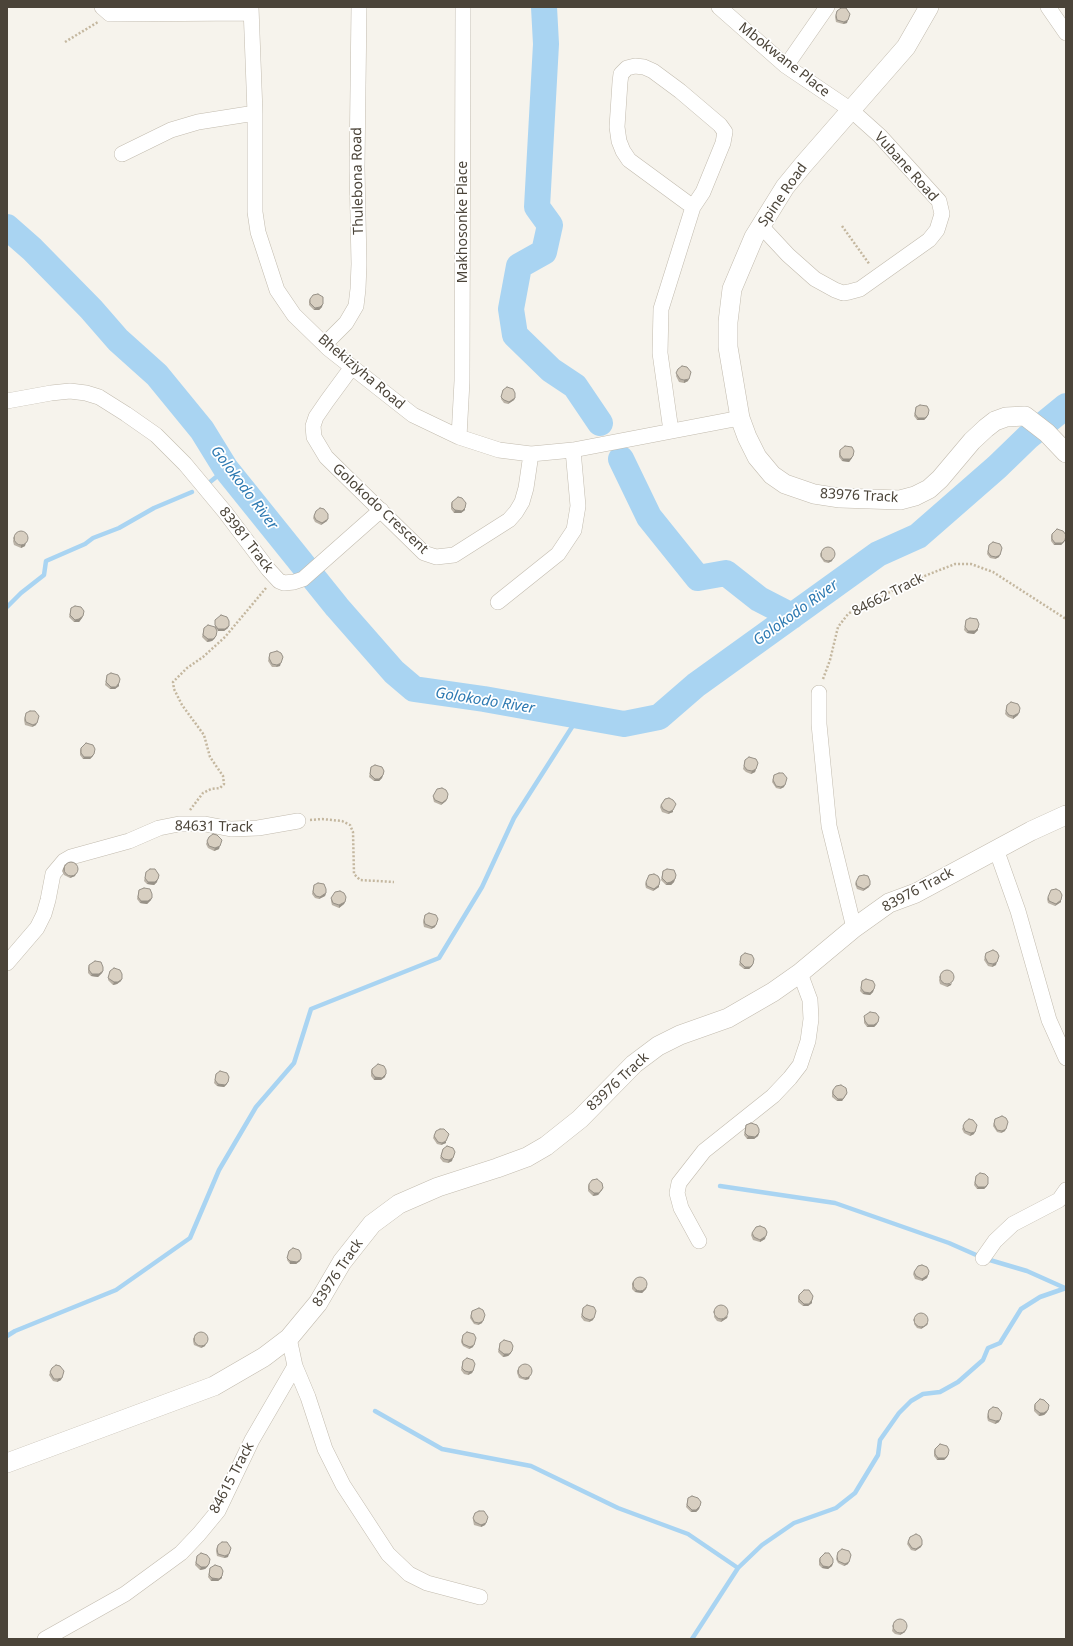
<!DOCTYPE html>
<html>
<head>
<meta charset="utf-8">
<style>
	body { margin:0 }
	#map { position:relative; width:1073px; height:1646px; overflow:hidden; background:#f6f3ec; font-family:"Noto Sans",sans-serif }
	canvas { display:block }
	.frame { position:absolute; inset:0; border:8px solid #4b4439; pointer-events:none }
</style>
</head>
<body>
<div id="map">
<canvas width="1073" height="1646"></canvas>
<div class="frame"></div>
</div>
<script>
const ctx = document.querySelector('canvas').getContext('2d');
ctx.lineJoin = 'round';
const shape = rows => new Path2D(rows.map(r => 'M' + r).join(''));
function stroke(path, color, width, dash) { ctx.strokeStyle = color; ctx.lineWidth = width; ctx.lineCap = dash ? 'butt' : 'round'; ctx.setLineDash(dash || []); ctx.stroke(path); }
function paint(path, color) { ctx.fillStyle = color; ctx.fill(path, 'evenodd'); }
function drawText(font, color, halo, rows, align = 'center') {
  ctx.font = font + ' "Noto Sans",sans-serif'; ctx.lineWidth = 3.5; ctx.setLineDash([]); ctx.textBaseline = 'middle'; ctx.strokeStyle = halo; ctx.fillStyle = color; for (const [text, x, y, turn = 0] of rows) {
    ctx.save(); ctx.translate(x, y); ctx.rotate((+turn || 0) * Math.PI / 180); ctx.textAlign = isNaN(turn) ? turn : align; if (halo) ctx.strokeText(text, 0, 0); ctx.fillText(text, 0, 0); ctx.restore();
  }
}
const stream = shape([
	[210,482,226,469],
	[7,607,21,593,44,575,46,561,85,544,93,538,119,528,154,508,192,492],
	[720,1186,835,1203,949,1243,983,1258,1027,1271,1065,1288],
	[7,1336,15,1331,116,1290,190,1238,219,1170,256,1107,294,1063,311,1009,439,958,482,887,514,818,579,716],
	[375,1411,442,1449,531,1466,618,1508,688,1534,738,1568],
	[692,1639,738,1568,762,1545,794,1523,836,1508,855,1493,878,1455,880,1440,899,1413,911,1401,923,1394,940,1392,958,1382,983,1360,988,1348,1000,1343,1021,1309,1040,1297,1066,1288]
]);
const river = shape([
	[544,7,546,44,537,207,550,225,544,252,519,266,511,309,515,335,551,370,575,386,600,423],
	[7,227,32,249,91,309,118,340,157,375,202,430,226,469,337,607,394,672,414,689,484,699,624,724,659,717,696,685,878,554,918,536,997,467,1028,437,1066,406],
	[621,459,649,517,698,578,726,573,759,599,792,616]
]);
const path = shape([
	[65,42,98,22],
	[842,226,870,265],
	[823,679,830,660,838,627,848,614,860,606,922,577,955,564,971,564,993,572,1066,619],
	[190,810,203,793,211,789,220,788,224,784,223,776,210,757,204,735,182,705,174,689,173,682,187,668,203,657,225,637,266,588],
	[310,820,322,819,342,821,350,825,353,832,354,874,360,880,394,882]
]);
const minor = shape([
	[102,7,110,14,251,13],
	[251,7,255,113,255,212,258,232,277,290,294,315,329,349,413,415,459,437,499,450,531,454,573,450,740,418],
	[719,7,786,66,851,110,880,136,939,201,942,214,937,230,929,240,860,289,849,292,843,293,835,290,815,279,788,255,761,226],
	[1048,7,1066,33],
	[786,66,827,7],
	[122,154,171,130,198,122,255,113],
	[325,344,346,323,356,306,358,289,359,264,357,168,359,7],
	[352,367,327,401,316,417,313,426,314,437,326,457,424,553,436,557,454,555,509,520,516,512,522,502,526,488,531,454],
	[7,401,51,393,70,391,86,393,99,397,126,414,156,435,185,464,225,512,268,569,279,581,284,583,294,582,303,579,381,510],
	[671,431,660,353,661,309,693,207,703,192,723,143,725,132,720,125,680,91,653,71,644,67,635,66,627,68,621,74,620,82,617,127,619,141,623,151,629,160,693,207],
	[459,437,462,381,463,7],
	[498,602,558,554,574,530,578,506,573,450],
	[819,693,819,724,829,826,854,928],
	[996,849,1018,911,1049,1020,1066,1058],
	[7,963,37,928,44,914,48,900,53,874,64,861,71,857,129,841,159,828,179,824,205,824,231,829,258,828,298,821],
	[699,1241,681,1208,677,1193,679,1183,704,1151,773,1096,790,1078,800,1065,808,1041,811,1019,810,1000,800,973],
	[983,1258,995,1241,1013,1224,1059,1200,1066,1190],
	[295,1366,308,1397,325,1449,343,1485,388,1554,409,1574,427,1583,480,1597],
	[45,1639,125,1594,181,1553,199,1534,218,1511,252,1440,295,1366,289,1338]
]);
const tertiary = shape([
	[929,7,906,47,803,165,785,187,754,237,732,289,728,322,728,347,740,418,747,437,757,457,772,475,785,484,814,494,840,498,900,500,915,496,929,489,940,479,972,441,986,428,995,421,1006,417,1025,416,1047,433,1066,453],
	[7,1463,214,1386,264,1357,289,1338,318,1303,342,1262,372,1224,399,1204,438,1187,497,1168,527,1157,546,1146,580,1119,634,1064,658,1046,680,1035,728,1018,773,992,800,973,854,928,889,903,916,893,1031,831,1066,815]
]);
const wall = shape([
	[837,11,847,23,843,24,836,22,835,17],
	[310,299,322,307,319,310,314,310,309,305,309,301],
	[678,369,688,381,684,383,679,382,676,376],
	[503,390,515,398,514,400,508,404,504,403,501,399],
	[916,407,927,417,924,420,917,420,914,416],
	[840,450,852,458,849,462,842,461,839,457,839,453],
	[452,502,465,508,465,510,461,513,454,513,451,509,451,504],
	[316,511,327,521,321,525,315,522,313,518],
	[15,534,25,546,21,548,14,545,13,541],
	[1052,534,1065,540,1064,542,1061,545,1054,545,1051,541,1051,536],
	[989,545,999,557,995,559,990,558,987,554],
	[823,550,832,561,828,563,824,562,820,556],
	[71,608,83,616,82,618,79,622,74,622,69,617],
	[215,620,228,628,224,631,218,631,215,628,215,638,212,641,207,642,202,637,204,628,215,627],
	[966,620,978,630,974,634,967,633,964,630],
	[270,653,280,666,276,667,272,667,268,661],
	[107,675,119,686,115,689,110,689,105,685],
	[1007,705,1018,715,1013,719,1008,717,1005,714],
	[25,716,36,725,32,727,25,725,24,720],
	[81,748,93,756,90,759,83,759,80,755,80,750],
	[745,760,756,769,755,772,751,774,746,772,743,769],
	[371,767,383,775,382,778,379,781,374,781,369,777],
	[774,775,784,787,780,789,776,788,772,782],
	[433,796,447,799,446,801,441,805,434,802,433,798],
	[661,805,673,812,668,814,662,812,660,807],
	[209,837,219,849,214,851,208,848,206,844],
	[65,864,75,876,70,878,64,875,62,871],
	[663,871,675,879,674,882,671,885,666,885,661,880],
	[146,872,157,882,154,885,147,884,144,881],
	[646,882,659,885,659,887,653,891,646,888,645,884],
	[856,882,869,887,863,891,857,889,855,884],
	[314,885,326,893,325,896,319,899,315,898,312,894],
	[139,890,151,900,147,904,140,903,137,899],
	[1048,897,1061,902,1055,906,1048,903,1047,899],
	[331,898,345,902,344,904,339,908,332,905,331,901],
	[425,915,435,927,431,929,424,927,423,922],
	[986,953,996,965,992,967,988,966,984,960],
	[741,956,753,964,752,966,749,969,744,969,739,965],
	[89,965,103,971,102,973,98,977,91,976,88,973,88,968],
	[110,971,121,981,117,984,113,985,108,980],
	[941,973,951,985,947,987,940,984,939,980],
	[862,981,874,989,873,992,870,995,863,994,860,991],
	[864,1016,877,1024,874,1027,867,1027,864,1023],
	[372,1069,385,1077,381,1080,374,1080,371,1076,371,1071],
	[216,1074,227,1084,224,1087,217,1086,214,1083],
	[833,1090,847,1093,846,1095,842,1101,837,1101,832,1097,832,1092],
	[995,1119,1005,1131,1001,1133,997,1132,993,1126],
	[965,1122,974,1134,970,1136,964,1133,962,1129],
	[746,1125,759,1133,758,1136,754,1139,747,1139,744,1135],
	[436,1131,446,1143,441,1145,437,1144,433,1138],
	[443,1149,452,1161,448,1163,443,1162,440,1158],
	[976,1176,987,1186,984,1189,977,1189,974,1185],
	[589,1184,602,1190,598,1195,593,1196,588,1191,588,1186],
	[752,1233,765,1239,760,1242,753,1240,751,1235],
	[289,1251,300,1261,296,1264,290,1264,287,1260],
	[914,1272,928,1275,927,1278,922,1281,915,1279,913,1274],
	[633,1281,646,1289,642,1293,635,1292,632,1289,632,1284],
	[799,1295,812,1300,812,1303,808,1306,803,1306,798,1302,798,1297],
	[583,1308,593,1320,589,1322,584,1321,581,1317],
	[716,1308,727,1318,721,1322,717,1321,714,1317],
	[472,1311,482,1323,478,1325,474,1324,470,1318],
	[916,1315,928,1323,927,1325,921,1329,917,1328,914,1324],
	[195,1334,205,1346,201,1348,194,1345,193,1341],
	[463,1335,473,1347,469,1349,463,1346,461,1342],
	[500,1343,511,1353,508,1356,503,1357,498,1352],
	[463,1361,473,1371,472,1373,468,1375,464,1374,461,1370],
	[519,1366,529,1379,525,1380,519,1378,517,1373],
	[52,1368,61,1380,57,1382,53,1381,49,1375],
	[1035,1404,1047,1412,1044,1415,1039,1416,1034,1411,1034,1406],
	[989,1410,999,1422,995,1424,988,1421,987,1417],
	[935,1449,948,1455,947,1457,944,1460,937,1460,934,1456,934,1451],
	[688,1498,700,1506,699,1509,696,1512,691,1512,686,1507],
	[475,1513,486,1523,485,1525,481,1527,474,1525,473,1520],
	[910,1537,921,1547,915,1551,911,1550,907,1544],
	[217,1547,228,1557,224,1558,217,1556,216,1551],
	[838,1552,848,1564,844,1566,838,1563,836,1559],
	[197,1556,208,1566,205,1569,200,1570,195,1565],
	[820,1558,833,1563,832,1566,828,1569,822,1568,819,1565,819,1560],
	[210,1568,222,1576,222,1578,218,1581,211,1581,208,1577],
	[894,1621,905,1632,900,1635,895,1634,892,1631]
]);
const shadedWall = shape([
	[848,20,847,23,843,24,844,22],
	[323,304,322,307,319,310,314,310,315,308],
	[689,379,688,381,684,383,684,380],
	[515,398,514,400,508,404,509,402],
	[928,415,927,417,924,420,917,420,918,418],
	[853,456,852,458,849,462,842,461,843,459],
	[465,508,465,510,461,513,454,513,455,510],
	[328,519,327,521,321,525,322,523],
	[1065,540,1064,542,1061,545,1054,545,1055,543],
	[26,543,25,546,21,548,21,545],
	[1000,555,999,557,995,559,996,557],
	[833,559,832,561,828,563,829,561],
	[83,616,82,618,79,622,74,622,75,620],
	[229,626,228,628,224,631,218,631,218,629],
	[978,628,978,630,974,634,967,633,968,631],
	[216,636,215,638,212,641,207,642,208,639],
	[281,663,280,666,276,667,277,665],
	[119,683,119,686,115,689,110,689,111,687],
	[1019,713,1018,715,1013,719,1013,716],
	[37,723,36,725,32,727,33,725],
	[94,754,93,756,90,759,83,759,84,757],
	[756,769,755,772,751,774,752,771],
	[383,775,382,778,379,781,374,781,375,779],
	[785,785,784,787,780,789,781,787],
	[447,799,446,801,441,805,442,803],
	[673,810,673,812,668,814,669,812],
	[220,846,219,849,214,851,215,848],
	[76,874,75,876,70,878,71,876],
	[158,879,157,882,154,885,147,884,148,882],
	[675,879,674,882,671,885,666,885,667,883],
	[659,885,659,887,653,891,654,889],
	[870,885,869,887,863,891,864,889],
	[326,893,325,896,319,899,320,897],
	[152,898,151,900,147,904,140,903,141,901],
	[1061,900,1061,902,1055,906,1056,904],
	[345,902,344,904,339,908,339,905],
	[436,925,435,927,431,929,432,927],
	[997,962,996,965,992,967,993,964],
	[753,964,752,966,749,969,744,969,745,967],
	[103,971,102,973,98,977,91,976,92,974],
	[122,979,121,981,117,984,113,985,114,982],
	[952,983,951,985,947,987,948,985],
	[874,989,873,992,870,995,863,994,864,992],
	[878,1022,877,1024,874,1027,867,1027,868,1025],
	[386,1074,385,1077,381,1080,374,1080,375,1077],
	[228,1082,227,1084,224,1087,217,1086,218,1084],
	[847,1093,846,1095,842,1101,837,1101,838,1099],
	[1006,1129,1005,1131,1001,1133,1002,1131],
	[975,1132,974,1134,970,1136,971,1133],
	[759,1133,758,1136,754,1139,747,1139,748,1136],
	[446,1141,446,1143,441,1145,442,1143],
	[453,1158,452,1161,448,1163,449,1160],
	[988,1184,987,1186,984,1189,977,1189,978,1187],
	[603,1188,602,1190,598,1195,593,1196,594,1193],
	[766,1236,765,1239,760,1242,760,1240],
	[301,1259,300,1261,296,1264,290,1264,290,1261],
	[928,1275,927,1278,922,1281,922,1279],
	[647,1287,646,1289,642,1293,635,1292,636,1290],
	[812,1300,812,1303,808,1306,803,1306,804,1304],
	[728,1316,727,1318,721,1322,722,1319],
	[594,1318,593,1320,589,1322,590,1320],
	[483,1321,482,1323,478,1325,479,1323],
	[928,1323,927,1325,921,1329,922,1327],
	[206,1344,205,1346,201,1348,202,1346],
	[474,1345,473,1347,469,1349,470,1347],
	[512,1351,511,1353,508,1356,503,1357,504,1354],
	[473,1371,472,1373,468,1375,469,1372],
	[530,1376,529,1379,525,1380,526,1378],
	[62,1378,61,1380,57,1382,58,1379],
	[1048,1410,1047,1412,1044,1415,1039,1416,1040,1413],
	[1000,1420,999,1422,995,1424,996,1421],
	[948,1455,947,1457,944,1460,937,1460,938,1458],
	[700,1506,699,1509,696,1512,691,1512,692,1510],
	[486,1523,485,1525,481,1527,481,1525],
	[922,1545,921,1547,915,1551,916,1549],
	[229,1554,228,1557,224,1558,225,1556],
	[849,1562,848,1564,844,1566,845,1564],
	[833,1563,832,1566,828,1569,822,1568,823,1566],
	[209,1564,208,1566,205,1569,200,1570,201,1567],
	[222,1576,222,1578,218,1581,211,1581,212,1578],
	[906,1629,905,1632,900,1635,901,1633]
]);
const building = shape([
	[841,8,846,8,850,14,848,20,844,22,837,20,836,15,837,11,841,8],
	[318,294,323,297,323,304,320,307,315,308,310,303,310,299,313,295,318,294],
	[682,366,687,367,691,372,689,379,684,380,680,379,676,373,678,369,682,366],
	[507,387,513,389,515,393,515,398,509,402,504,400,501,397,503,390,507,387],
	[920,405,927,406,929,410,928,415,925,418,918,418,915,414,916,407,920,405],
	[845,446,852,447,854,451,853,456,850,459,843,459,840,455,840,450,845,446],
	[458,497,462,498,466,503,465,508,462,511,455,510,452,507,452,502,458,497],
	[320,508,324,509,328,514,328,519,322,523,316,520,314,516,316,511,320,508],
	[1057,529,1063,531,1066,535,1065,540,1062,543,1055,543,1052,539,1052,534,1057,529],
	'14 538a7 7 0 1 1 14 0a7 7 0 1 1-14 0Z',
	[993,542,1000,544,1002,548,1000,555,996,557,991,556,988,552,989,545,993,542],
	'821 554a7 7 0 1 1 14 0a7 7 0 1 1-14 0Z',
	[75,606,81,607,84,611,83,616,79,619,75,620,70,615,71,608,75,606],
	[221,615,227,617,229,621,229,626,225,629,218,629,215,625,215,620,221,615],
	[970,618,977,619,979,624,978,628,975,631,968,631,965,627,966,620,970,618],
	[208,625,215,627,217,631,216,636,213,639,208,639,203,635,204,628,208,625],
	[277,651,281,653,283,657,281,663,277,665,272,664,269,658,270,653,277,651],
	[111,673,118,675,120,679,119,683,116,687,111,687,106,682,107,675,111,673],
	[1011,702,1018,704,1020,708,1019,713,1013,716,1009,715,1006,711,1007,705,1011,702],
	[30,711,35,711,39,716,37,723,33,725,26,722,25,718,26,713,30,711],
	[86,743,93,745,95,749,94,754,91,757,84,757,81,753,81,748,86,743],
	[749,757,756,759,758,763,756,769,752,771,747,770,744,766,745,760,749,757],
	[375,765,382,767,384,771,383,775,379,779,375,779,370,774,371,767,375,765],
	[779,773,783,773,787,778,785,785,781,787,776,786,773,780,774,775,779,773],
	[442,788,446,790,448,794,447,799,442,803,435,800,433,796,437,789,442,788],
	[669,798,673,800,676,804,673,810,669,812,663,809,661,805,665,799,669,798],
	[213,834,217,835,222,840,220,846,215,848,209,846,207,841,209,837,213,834],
	'64 869a7 7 0 1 1 14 0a7 7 0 1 1-14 0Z',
	[150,869,155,869,159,875,158,879,155,882,148,882,145,878,146,872,150,869],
	[667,869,674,870,676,875,675,879,671,882,667,883,662,878,663,871,667,869],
	[654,874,658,876,660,880,659,885,654,889,647,886,646,882,649,875,654,874],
	[864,875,868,876,870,881,870,885,864,889,857,886,856,882,859,876,864,875],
	[318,883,324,884,326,889,326,893,320,897,316,896,313,892,314,885,318,883],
	[144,888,150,889,152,894,152,898,148,901,141,901,138,897,139,890,144,888],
	[1056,889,1060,891,1062,895,1061,900,1056,904,1049,901,1048,897,1051,890,1056,889],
	[340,891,344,893,346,897,345,902,339,905,333,903,331,898,335,892,340,891],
	[429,913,436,915,438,919,436,925,432,927,425,924,424,920,425,915,429,913],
	[993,950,997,952,999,956,997,962,993,964,988,963,985,957,986,953,993,950],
	[745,953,752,955,754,959,753,964,750,967,745,967,740,962,741,956,745,953],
	[95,961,101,962,103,967,103,971,99,974,92,974,89,970,89,965,95,961],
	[114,968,120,970,122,974,122,979,118,982,114,982,108,978,110,971,114,968],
	'940 977a7 7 0 1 1 14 0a7 7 0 1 1-14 0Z',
	[866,979,873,981,875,985,874,989,870,993,864,992,861,988,862,981,866,979],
	[870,1012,876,1013,879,1017,878,1022,874,1025,868,1025,865,1021,864,1016,870,1012],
	[378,1064,384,1066,386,1070,386,1074,382,1078,375,1077,372,1073,372,1069,378,1064],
	[220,1071,227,1073,229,1077,228,1082,225,1085,218,1084,215,1080,216,1074,220,1071],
	[841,1085,846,1088,847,1093,843,1099,838,1099,833,1094,833,1090,836,1086,841,1085],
	[1002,1116,1006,1118,1008,1122,1006,1129,1002,1131,997,1130,994,1124,995,1119,1002,1116],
	[969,1119,973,1120,977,1125,975,1132,971,1133,965,1131,963,1126,965,1122,969,1119],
	[751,1123,757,1125,759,1129,759,1133,755,1137,748,1136,745,1133,746,1125,751,1123],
	[440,1129,444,1129,449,1134,446,1141,442,1143,438,1142,434,1136,436,1131,440,1129],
	[447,1146,453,1148,455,1152,453,1158,449,1160,444,1159,441,1156,443,1149,447,1146],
	[980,1173,985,1174,988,1177,988,1184,985,1187,978,1187,975,1183,976,1176,980,1173],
	[597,1179,602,1183,603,1188,599,1193,594,1193,589,1189,589,1184,592,1180,597,1179],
	[760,1226,765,1228,767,1232,766,1236,760,1240,754,1237,752,1233,756,1227,760,1226],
	[293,1248,299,1250,301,1254,301,1259,297,1262,290,1261,287,1258,289,1251,293,1248],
	[922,1265,927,1267,929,1271,928,1275,922,1279,916,1276,914,1272,918,1266,922,1265],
	'633 1284a7 7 0 1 1 14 0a7 7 0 1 1-14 0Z',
	[804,1290,809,1290,813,1296,812,1300,809,1304,804,1304,799,1299,799,1295,804,1290],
	[587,1305,594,1307,596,1311,594,1318,590,1320,585,1318,582,1315,583,1308,587,1305],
	'714 1312a7 7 0 1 1 14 0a7 7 0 1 1-14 0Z',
	[479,1308,483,1310,485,1315,483,1321,479,1323,474,1322,471,1316,472,1311,479,1308],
	'914 1320a7 7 0 1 1 14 0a7 7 0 1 1-14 0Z',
	[467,1332,474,1334,476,1338,474,1345,470,1347,463,1344,462,1340,463,1335,467,1332],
	'194 1339a7 7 0 1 1 14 0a7 7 0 1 1-14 0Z',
	[504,1340,511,1342,513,1346,512,1351,509,1354,504,1354,499,1350,500,1343,504,1340],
	[467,1358,473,1360,475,1364,473,1371,469,1372,465,1371,462,1368,463,1361,467,1358],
	'518 1371a7 7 0 1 1 14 0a7 7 0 1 1-14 0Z',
	[56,1365,60,1366,64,1371,62,1378,58,1379,54,1379,50,1372,52,1368,56,1365],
	[1040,1399,1044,1400,1049,1405,1048,1410,1044,1413,1040,1413,1035,1409,1035,1404,1040,1399],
	[993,1407,998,1408,1002,1413,1000,1420,996,1421,989,1419,988,1414,989,1410,993,1407],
	[940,1444,947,1446,949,1450,948,1455,945,1458,938,1458,935,1454,935,1449,940,1444],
	[692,1496,698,1498,701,1502,700,1506,696,1510,692,1510,687,1505,688,1498,692,1496],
	[479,1511,484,1511,488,1517,486,1523,481,1525,475,1522,473,1518,475,1513,479,1511],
	[916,1534,920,1536,922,1540,922,1545,916,1549,912,1548,908,1542,910,1537,916,1534],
	[222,1542,227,1542,231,1548,229,1554,225,1556,218,1554,217,1549,218,1545,222,1542],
	[842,1549,849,1551,851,1555,849,1562,845,1564,838,1561,837,1556,838,1552,842,1549],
	[201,1553,207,1555,210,1559,209,1564,206,1567,201,1567,196,1563,197,1556,201,1553],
	[825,1553,829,1553,833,1559,833,1563,829,1567,823,1566,820,1562,820,1558,825,1553],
	[215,1565,221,1567,223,1571,222,1576,219,1579,212,1578,209,1575,210,1568,215,1565],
	'893 1626a7 7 0 1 1 14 0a7 7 0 1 1-14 0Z'
]);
const streetNames = [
	["Mbokwane Place",784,60,38],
	["Vubane Road",906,167,48],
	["Thulebona Road",358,181,-91],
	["Spine Road",783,195,-55],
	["Makhosonke Place",463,222,-90],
	["Bhekiziyha Road",361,372,40],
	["83976 Track",859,496,3],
	["Golokodo Crescent",380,509,43],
	["83981 Track",246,540,52],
	["84662 Track",888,595,-27],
	["84631 Track",214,827,1],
	["83976 Track",918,890,-28],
	["83976 Track",618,1082,-43],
	["83976 Track",338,1273,-56],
	["84615 Track",232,1478,-62]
];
const waterNames = [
	["Golokodo River",244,488,53],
	["Golokodo River",796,613,-36],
	["Golokodo River",485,701,9]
];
stroke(stream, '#a9d4f2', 4.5);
stroke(river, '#a9d4f2', 26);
stroke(minor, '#c2bbae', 16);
stroke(tertiary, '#c2bbae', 20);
stroke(path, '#c4b79f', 2.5, [2, 2]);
stroke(minor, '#fff', 15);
stroke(tertiary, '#fff', 19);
paint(wall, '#bab2a6');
paint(shadedWall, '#979187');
paint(building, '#d8cfc1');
stroke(building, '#979187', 1);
drawText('14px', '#4b4439', '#fff', streetNames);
drawText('italic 15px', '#2e7ab2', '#fff', waterNames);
</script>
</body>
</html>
